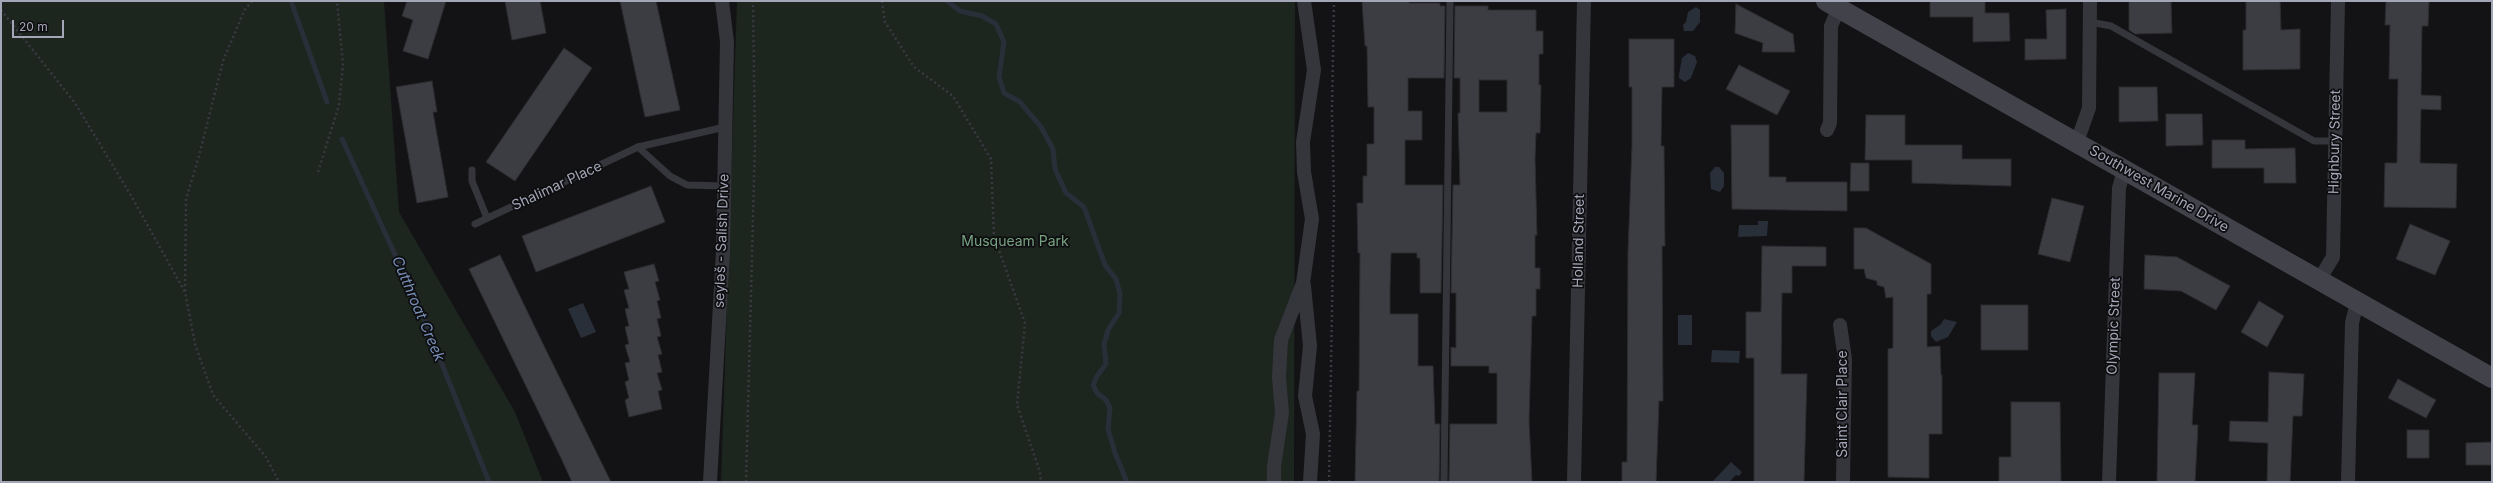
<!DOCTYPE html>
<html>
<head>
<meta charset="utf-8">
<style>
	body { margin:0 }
	#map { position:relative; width:2493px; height:483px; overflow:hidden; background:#131315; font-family:Inter,sans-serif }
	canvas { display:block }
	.frame { position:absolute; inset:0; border:2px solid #a3a6b6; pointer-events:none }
	.scale { position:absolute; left:12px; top:20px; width:52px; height:18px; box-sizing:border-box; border:2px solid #a3a6b6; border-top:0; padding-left:5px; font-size:12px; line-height:14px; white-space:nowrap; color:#a3a6b6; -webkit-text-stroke:3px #0e0e10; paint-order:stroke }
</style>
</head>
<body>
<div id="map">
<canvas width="2493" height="483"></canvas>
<div class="frame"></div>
<div class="scale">20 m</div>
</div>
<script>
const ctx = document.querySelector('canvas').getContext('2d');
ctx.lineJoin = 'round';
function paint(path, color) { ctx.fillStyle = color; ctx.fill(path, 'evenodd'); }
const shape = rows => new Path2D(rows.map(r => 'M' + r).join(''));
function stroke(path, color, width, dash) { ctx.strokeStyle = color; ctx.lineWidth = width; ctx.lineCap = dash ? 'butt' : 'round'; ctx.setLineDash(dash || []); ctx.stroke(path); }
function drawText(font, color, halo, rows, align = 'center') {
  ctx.font = font + ' Inter,sans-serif'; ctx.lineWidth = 3.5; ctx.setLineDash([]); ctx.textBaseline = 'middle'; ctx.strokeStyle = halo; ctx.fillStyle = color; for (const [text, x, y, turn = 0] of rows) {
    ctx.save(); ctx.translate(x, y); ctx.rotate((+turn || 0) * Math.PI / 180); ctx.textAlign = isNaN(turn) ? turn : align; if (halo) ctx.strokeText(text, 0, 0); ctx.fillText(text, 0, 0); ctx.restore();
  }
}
const green = shape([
	[1,1,384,1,399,212,515,412,543,482,1,482],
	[737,1,1295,1,1294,482,721,482]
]);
const water = shape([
	[1696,7,1700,10,1700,22,1693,31,1684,31,1683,25,1686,22,1688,12],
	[1688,53,1695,56,1697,62,1691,78,1685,82,1679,78,1679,75,1682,58],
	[1715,167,1719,167,1724,173,1724,186,1720,192,1711,189,1710,173],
	[1758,221,1768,221,1767,236,1738,237,1739,225,1758,225],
	[583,303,596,332,581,338,568,309],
	[1678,315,1692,315,1692,345,1678,345],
	[1944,319,1957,322,1948,337,1936,342,1931,336,1931,331,1941,324],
	[1712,350,1740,351,1739,363,1711,362],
	[1731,462,1742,472,1739,476,1736,475,1729,482,1712,482]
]);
const stream = shape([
	[291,1,327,102],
	[947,1,960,11,982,16,996,24,1004,42,999,77,1004,93,1020,102,1041,127,1053,149,1055,169,1066,193,1084,207,1105,265,1116,279,1120,294,1119,313,1108,330,1104,344,1106,364,1097,376,1093,385,1097,393,1106,400,1110,408,1108,429,1115,453,1127,482],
	[342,139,420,309,489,482]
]);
const building = shape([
	[407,1,446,1,428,59,403,51,413,20,402,16,407,1],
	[505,1,540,1,546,33,512,40,505,1],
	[620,1,656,1,680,110,645,117,620,1],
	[1362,1,1409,1,1409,3,1440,3,1440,6,1445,6,1444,78,1408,78,1408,111,1422,111,1422,140,1405,140,1405,185,1443,185,1441,293,1420,293,1420,258,1417,258,1417,253,1391,253,1390,288,1390,314,1418,314,1418,366,1433,366,1435,424,1440,424,1439,482,1355,482,1357,391,1359,391,1360,253,1358,253,1357,203,1363,203,1363,176,1367,176,1367,144,1374,144,1374,107,1368,107,1367,46,1365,46,1362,1],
	[1930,1,1985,1,1985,13,2009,13,2010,41,1973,42,1973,17,1930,17,1930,1],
	[2129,1,2171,1,2172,33,2135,34,2129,30,2129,1],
	[2246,1,2280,1,2281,30,2300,29,2300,69,2243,70,2243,30,2246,30,2246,1],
	[2386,1,2429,1,2428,26,2422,26,2421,95,2441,96,2441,110,2421,109,2420,163,2457,164,2456,208,2384,207,2385,163,2397,163,2398,79,2389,79,2390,25,2385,25,2386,1],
	[1736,4,1793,34,1795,52,1762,52,1763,43,1735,33,1736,4],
	[1455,6,1488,6,1488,10,1536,10,1536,31,1543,31,1543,54,1539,54,1539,85,1541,85,1540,133,1536,133,1535,158,1537,235,1535,235,1535,268,1540,268,1540,289,1536,289,1536,316,1532,316,1529,421,1532,482,1449,482,1450,424,1497,424,1497,373,1489,373,1489,366,1451,366,1451,347,1456,348,1456,293,1451,293,1453,185,1460,185,1458,113,1460,113,1460,78,1454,78,1455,6],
	[1479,80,1507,80,1507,112,1479,112,1479,80],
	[2066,9,2066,59,2025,60,2025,39,2047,39,2046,10,2066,9],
	[1629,39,1674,39,1674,87,1662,87,1661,146,1664,146,1665,246,1662,246,1663,401,1659,401,1656,482,1622,482,1622,462,1627,462,1628,252,1632,146,1632,87,1629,87,1629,39],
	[564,48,592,68,515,181,486,162,564,48],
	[1739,65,1790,91,1777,115,1726,89,1739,65],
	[432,81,437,112,433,112,448,197,417,203,396,87,432,81],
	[2119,87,2157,87,2158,121,2119,122,2119,87],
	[2166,114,2202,114,2203,145,2166,146,2166,114],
	[1866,115,1905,115,1905,145,1962,145,1962,159,2011,159,2011,186,1912,183,1912,160,1865,160,1866,115],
	[1731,125,1769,125,1769,177,1786,177,1786,182,1847,182,1847,211,1732,209,1731,125],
	[2212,140,2245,140,2245,149,2295,148,2296,183,2264,183,2264,168,2212,168,2212,140],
	[1851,163,1869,163,1869,191,1850,191,1851,163],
	[651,186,665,222,536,272,522,236,651,186],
	[2052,198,2084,206,2070,262,2038,254,2052,198],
	[2410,224,2450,241,2435,275,2396,259,2410,224],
	[1854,228,1866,228,1931,264,1931,294,1927,294,1927,347,1940,346,1941,375,1942,375,1942,434,1929,434,1929,478,1888,477,1888,349,1893,348,1893,297,1886,298,1884,287,1877,285,1877,281,1866,278,1864,269,1854,269,1854,228],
	[1762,246,1826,247,1826,266,1792,266,1792,293,1782,293,1781,374,1807,374,1804,482,1754,482,1754,358,1746,358,1746,312,1761,312,1762,246],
	[500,255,544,346,611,482,572,482,561,458,469,269,500,255],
	[2145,255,2177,257,2230,286,2216,310,2181,291,2144,289,2145,255],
	[654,264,659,281,655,282,660,300,657,301,661,318,657,319,661,336,657,337,662,354,658,355,662,372,657,373,662,390,658,391,662,409,629,417,625,400,629,398,625,382,629,380,625,363,630,362,625,345,629,344,625,327,629,326,625,309,629,308,624,290,629,289,624,272,654,264],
	[2259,301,2284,316,2267,347,2241,332,2259,301],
	[1981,305,2028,305,2028,350,1981,350,1981,305],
	[2269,372,2304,374,2302,416,2293,416,2290,482,2267,482,2268,443,2229,441,2230,421,2268,422,2269,372],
	[2159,373,2195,373,2192,425,2198,425,2195,482,2157,482,2159,373],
	[2398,379,2436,400,2426,418,2388,398,2398,379],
	[2011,402,2060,402,2061,482,1999,482,1999,457,2011,457,2011,402],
	[2407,430,2429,430,2429,458,2407,458,2407,430],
	[2492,442,2492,465,2466,465,2466,443,2492,442]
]);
const path = shape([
	[882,1,885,22,914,67,953,96,991,159,994,236,1025,323,1017,405,1040,472,1041,482],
	[1,10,75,103,130,194,185,292,195,344,213,395,266,457,279,482],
	[318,172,339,105,343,65,337,1],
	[185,291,186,199,199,156,223,61,244,11,252,1],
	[746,482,755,143,753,1],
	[1329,482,1334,198,1332,111,1334,1]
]);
const lane = shape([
	[2090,22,2111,26,2314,141,2336,141],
	[638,147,670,176,687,185,724,186],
	[472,170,472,181,487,218],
	[475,224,638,147,725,127],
	[1444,482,1450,1]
]);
const street = shape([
	[1827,130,1830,123,1831,26,1842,1],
	[2077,142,2089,108,2090,1],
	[2319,280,2333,257,2338,1],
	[1304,286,1310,346,1305,396,1313,434,1310,482],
	[1840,325,1845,359,1843,482],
	[710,482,723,251,727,42,722,1],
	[1274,482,1274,466,1282,413,1279,377,1281,340,1303,283,1312,219,1304,172,1303,142,1314,70,1304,1],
	[1574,482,1584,1],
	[2109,482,2119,188,2124,170],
	[2348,482,2352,323,2357,302]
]);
const secondary = shape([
	[1826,1,2492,378]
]);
const streetNames = [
	["Highbury Street",2335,142,-89],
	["Shalimar Place",557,186,-25],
	["Southwest Marine Drive",2159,189,30],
	["seyləš - Salish Drive",722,241,-88],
	["Holland Street",1579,241,-89],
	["Olympic Street",2114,326,-88],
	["Saint Clair Place",1843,404,-90]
];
const parkNames = [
	["Musqueam Park",1015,242]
];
const waterNames = [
	["Cutthroat Creek",418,309,67]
];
paint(green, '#1d251f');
paint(water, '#282f39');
stroke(stream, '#282f39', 5);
paint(building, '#3c3d42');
stroke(building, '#2d2c31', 1);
stroke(path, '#393a41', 2.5, [2, 3]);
stroke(lane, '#35353c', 7);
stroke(street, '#35353c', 14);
stroke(secondary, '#41424a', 20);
drawText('14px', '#a3a6b6', '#0e0e10', streetNames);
drawText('14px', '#78a382', '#0e0e10', parkNames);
drawText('italic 15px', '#768eb5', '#0e0e10', waterNames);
</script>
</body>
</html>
